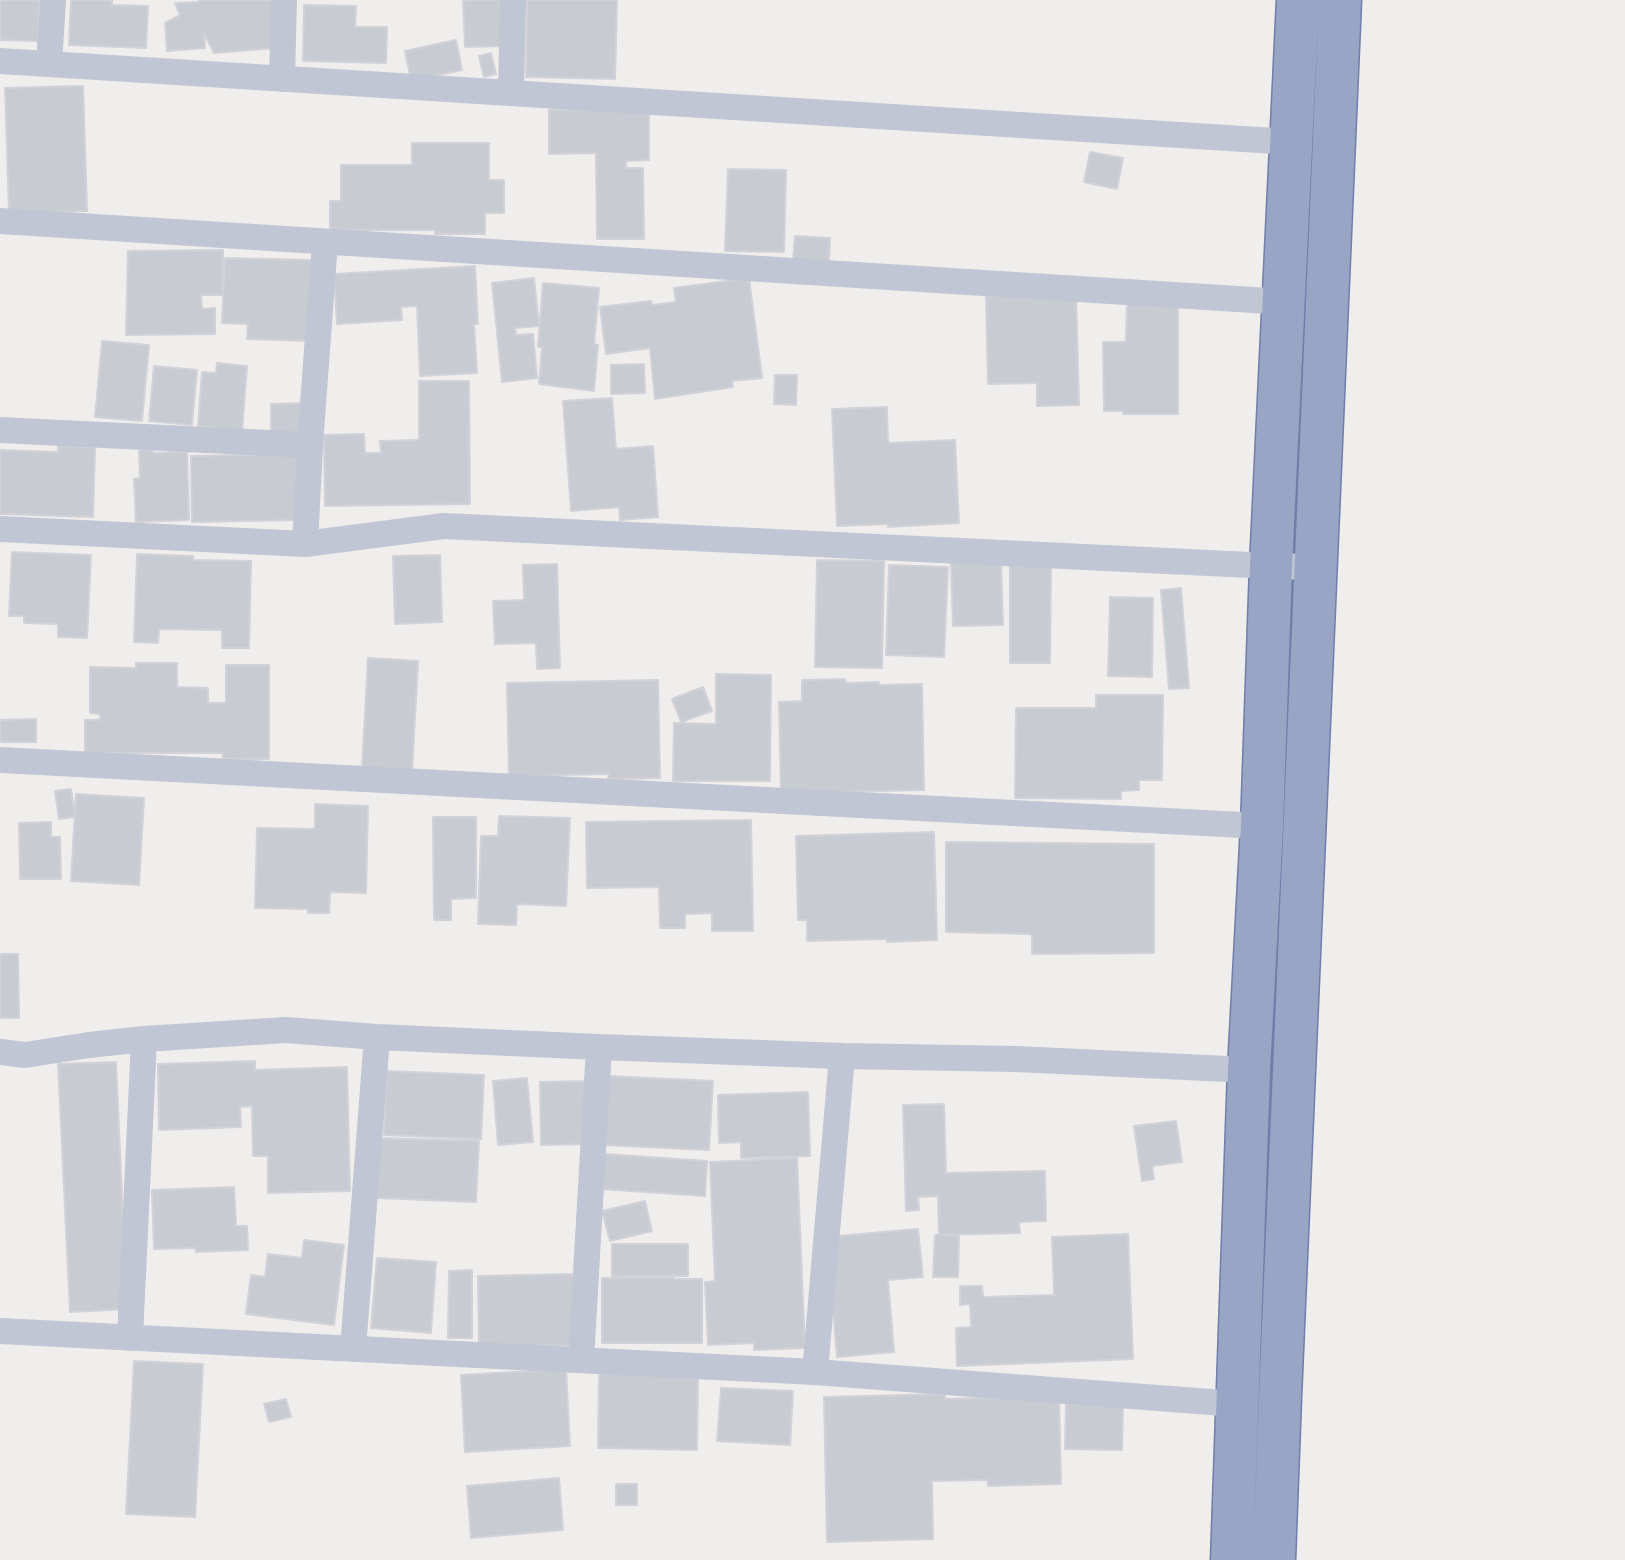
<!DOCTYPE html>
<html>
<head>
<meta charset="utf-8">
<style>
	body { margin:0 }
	canvas { display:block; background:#f0eded }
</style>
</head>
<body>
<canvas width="1625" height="1560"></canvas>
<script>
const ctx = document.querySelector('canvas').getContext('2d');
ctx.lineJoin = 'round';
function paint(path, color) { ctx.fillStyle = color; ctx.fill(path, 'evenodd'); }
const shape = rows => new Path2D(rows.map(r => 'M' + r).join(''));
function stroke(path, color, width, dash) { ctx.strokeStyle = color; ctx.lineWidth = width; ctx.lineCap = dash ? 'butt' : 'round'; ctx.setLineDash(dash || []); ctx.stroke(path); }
const building = shape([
	[0,0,39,0,38,41,0,40,0,0],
	[71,0,112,0,112,5,148,6,146,48,69,45,71,0],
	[199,0,273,0,276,48,214,53,204,33,205,48,167,51,165,23,180,15,175,3,199,2,199,0],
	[463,0,506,0,507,46,465,47,463,0],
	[527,0,617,0,615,79,526,77,527,0],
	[304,5,356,6,355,27,387,27,386,63,303,61,304,5],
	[456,40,462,70,411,81,405,51,456,40],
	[491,53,496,74,484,77,479,56,491,53],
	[83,86,87,211,9,213,5,88,83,86],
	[649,108,649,160,626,161,626,168,643,168,644,239,597,239,596,153,549,154,549,110,649,108],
	[412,143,489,143,489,180,504,180,504,213,485,213,485,234,435,234,435,230,330,230,330,201,341,201,341,165,412,165,412,143],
	[1090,152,1123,158,1117,189,1084,182,1090,152],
	[728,169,786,170,784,252,725,251,728,169],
	[795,236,830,238,829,263,793,260,795,236],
	[223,250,223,295,201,295,202,309,215,308,215,334,126,335,128,251,223,250],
	[225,258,311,260,309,341,247,339,248,324,222,323,225,258],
	[475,266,478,324,474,324,477,373,420,376,417,306,401,307,402,320,337,324,334,274,475,266],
	[534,278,539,326,515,328,516,335,533,334,537,378,502,382,492,283,534,278],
	[749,278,762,378,732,381,733,387,655,399,650,348,606,354,600,307,651,301,652,305,676,302,674,288,749,278],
	[543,283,599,288,594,344,598,345,594,391,539,384,542,347,538,347,543,283],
	[1076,294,1079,405,1037,406,1037,383,988,384,986,297,1076,294],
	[1127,302,1178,302,1178,414,1123,414,1123,411,1104,411,1103,342,1126,342,1127,302],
	[102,341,149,345,142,421,95,417,102,341],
	[217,363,247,366,242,431,198,426,202,372,216,373,217,363],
	[644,364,645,393,611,394,611,365,644,364],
	[154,366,197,370,192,425,149,421,154,366],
	[775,375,797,375,796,405,774,404,775,375],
	[419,381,469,381,470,504,325,506,324,435,364,434,365,453,381,453,380,441,419,440,419,381],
	[612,398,616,449,653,446,658,517,620,520,619,507,571,511,563,401,612,398],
	[305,403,305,442,271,442,271,404,305,403],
	[887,407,888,443,955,440,959,523,888,527,888,524,837,526,832,409,887,407],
	[58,446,95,447,93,517,0,514,0,450,58,452,58,446],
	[139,450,153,450,153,453,187,452,189,520,136,522,134,479,140,478,139,450],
	[299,454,300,520,192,522,191,456,299,454],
	[12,552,91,555,87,638,58,637,58,624,24,623,24,616,9,616,12,552],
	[137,554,193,556,193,560,251,561,249,648,222,648,222,630,159,629,158,643,134,642,137,554],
	[440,555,442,622,395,624,393,556,440,555],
	[817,560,884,561,882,668,815,667,817,560],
	[1001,562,1003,625,953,626,951,563,1001,562],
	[557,564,560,668,537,669,536,643,495,644,493,601,524,600,523,565,557,564],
	[889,565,948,567,944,657,886,655,889,565],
	[1010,566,1051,566,1050,663,1010,663,1010,566],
	[1181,588,1189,688,1169,689,1161,590,1181,588],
	[1110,597,1153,598,1152,677,1108,676,1110,597],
	[368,658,418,661,412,772,362,769,368,658],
	[136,663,177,663,177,687,208,688,208,703,226,703,226,665,269,665,269,759,223,759,223,753,85,753,85,720,100,720,100,714,90,713,90,667,136,668,136,663],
	[716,674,771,675,770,781,673,781,674,723,716,724,716,674],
	[845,679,846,683,879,682,879,685,922,684,924,790,781,793,779,702,802,701,802,680,845,679],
	[658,680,660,778,608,779,609,774,509,776,507,683,658,680],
	[703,687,712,711,681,722,672,699,703,687],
	[1096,695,1163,695,1162,780,1139,780,1139,790,1121,791,1121,799,1015,798,1016,708,1096,708,1096,695],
	[36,719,36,742,0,742,0,720,36,719],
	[71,789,75,817,59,819,55,791,71,789],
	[76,794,144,798,139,885,71,881,76,794],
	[315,804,368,806,366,893,330,892,329,913,308,913,308,909,255,908,257,828,315,829,315,804],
	[499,816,570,818,566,906,517,904,516,925,478,924,481,836,498,836,499,816],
	[433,817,476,817,476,898,451,899,451,920,434,920,433,817],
	[751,820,753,931,712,931,712,913,685,914,685,928,660,928,659,887,587,888,586,822,751,820],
	[51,822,51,837,60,837,61,879,20,879,19,823,51,822],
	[934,832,937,940,887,942,887,939,807,941,807,920,798,920,796,836,934,832],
	[946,842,1154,844,1154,953,1032,954,1032,934,946,932,946,842],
	[0,954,18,954,19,1018,0,1018,0,954],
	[255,1061,255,1070,347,1067,350,1191,268,1193,268,1156,253,1156,252,1106,240,1107,241,1127,159,1130,158,1064,255,1061],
	[116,1062,127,1309,70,1312,58,1064,116,1062],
	[387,1071,484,1075,481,1139,384,1135,387,1071],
	[609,1076,713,1081,709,1150,605,1145,609,1076],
	[527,1078,533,1142,498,1145,493,1081,527,1078],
	[587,1081,589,1144,541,1145,540,1082,587,1081],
	[808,1092,810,1156,741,1158,741,1142,719,1143,718,1095,808,1092],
	[944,1104,946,1173,1045,1171,1046,1221,1019,1222,1020,1233,939,1235,938,1196,918,1197,919,1210,906,1211,903,1105,944,1104],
	[1176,1121,1182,1162,1152,1166,1154,1179,1142,1181,1134,1126,1176,1121],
	[379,1138,479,1141,476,1202,377,1198,379,1138],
	[604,1154,707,1161,705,1196,601,1189,604,1154],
	[797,1158,805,1348,754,1350,754,1343,708,1345,705,1282,715,1281,710,1162,797,1158],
	[234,1187,236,1226,247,1226,248,1250,196,1252,196,1248,154,1249,152,1190,234,1187],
	[645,1201,652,1231,610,1241,602,1211,645,1201],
	[918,1229,923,1277,888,1280,894,1352,837,1357,827,1237,918,1229],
	[1128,1234,1133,1359,957,1366,956,1328,971,1327,970,1304,960,1305,960,1286,982,1286,983,1297,1054,1295,1052,1237,1128,1234],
	[935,1235,959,1235,958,1277,933,1277,935,1235],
	[304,1240,344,1245,334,1325,246,1314,251,1275,265,1277,268,1254,302,1258,304,1240],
	[612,1244,688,1244,688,1276,612,1276,612,1244],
	[377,1258,436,1262,431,1333,371,1328,377,1258],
	[472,1270,472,1338,448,1338,449,1271,472,1270],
	[573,1274,575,1345,479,1347,478,1276,573,1274],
	[673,1277,674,1279,702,1279,702,1343,602,1343,602,1278,673,1277],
	[134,1361,203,1364,195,1517,126,1514,134,1361],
	[566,1369,570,1446,465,1452,461,1375,566,1369],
	[599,1373,698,1375,697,1450,598,1448,599,1373],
	[721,1388,793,1391,790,1445,717,1441,721,1388],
	[945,1394,945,1399,1059,1396,1061,1484,988,1486,988,1480,932,1481,933,1539,827,1542,824,1397,945,1394],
	[286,1399,291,1417,269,1422,264,1404,286,1399],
	[1066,1404,1123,1406,1122,1450,1065,1449,1066,1404],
	[559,1478,563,1530,471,1538,467,1486,559,1478],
	[616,1484,637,1484,637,1505,616,1505,616,1484]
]);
const minor = shape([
	[0,61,1291,142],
	[49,64,53,0],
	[282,79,284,0],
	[511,93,513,0],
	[0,221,1285,302],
	[0,430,310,445],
	[0,529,305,544,444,526,1271,566,1316,567],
	[305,544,310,445,325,242],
	[0,760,1262,826],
	[0,1052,25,1055,89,1045,144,1039,286,1030,377,1037,599,1047,842,1056,1016,1059,1249,1070],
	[0,1331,815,1372,1237,1404],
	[130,1338,144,1039],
	[353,1349,377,1037],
	[581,1360,599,1047],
	[815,1372,842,1056]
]);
const trunk = shape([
	[1232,1560,1249,1070,1262,826,1271,566,1298,0],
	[1274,1560,1280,1397,1340,0]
]);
paint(building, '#c9cbd3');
stroke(building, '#d1d2d9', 2);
stroke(trunk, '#6f7fa9', 45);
stroke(minor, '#c0c6d3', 26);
stroke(trunk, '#98a5c5', 42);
</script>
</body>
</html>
